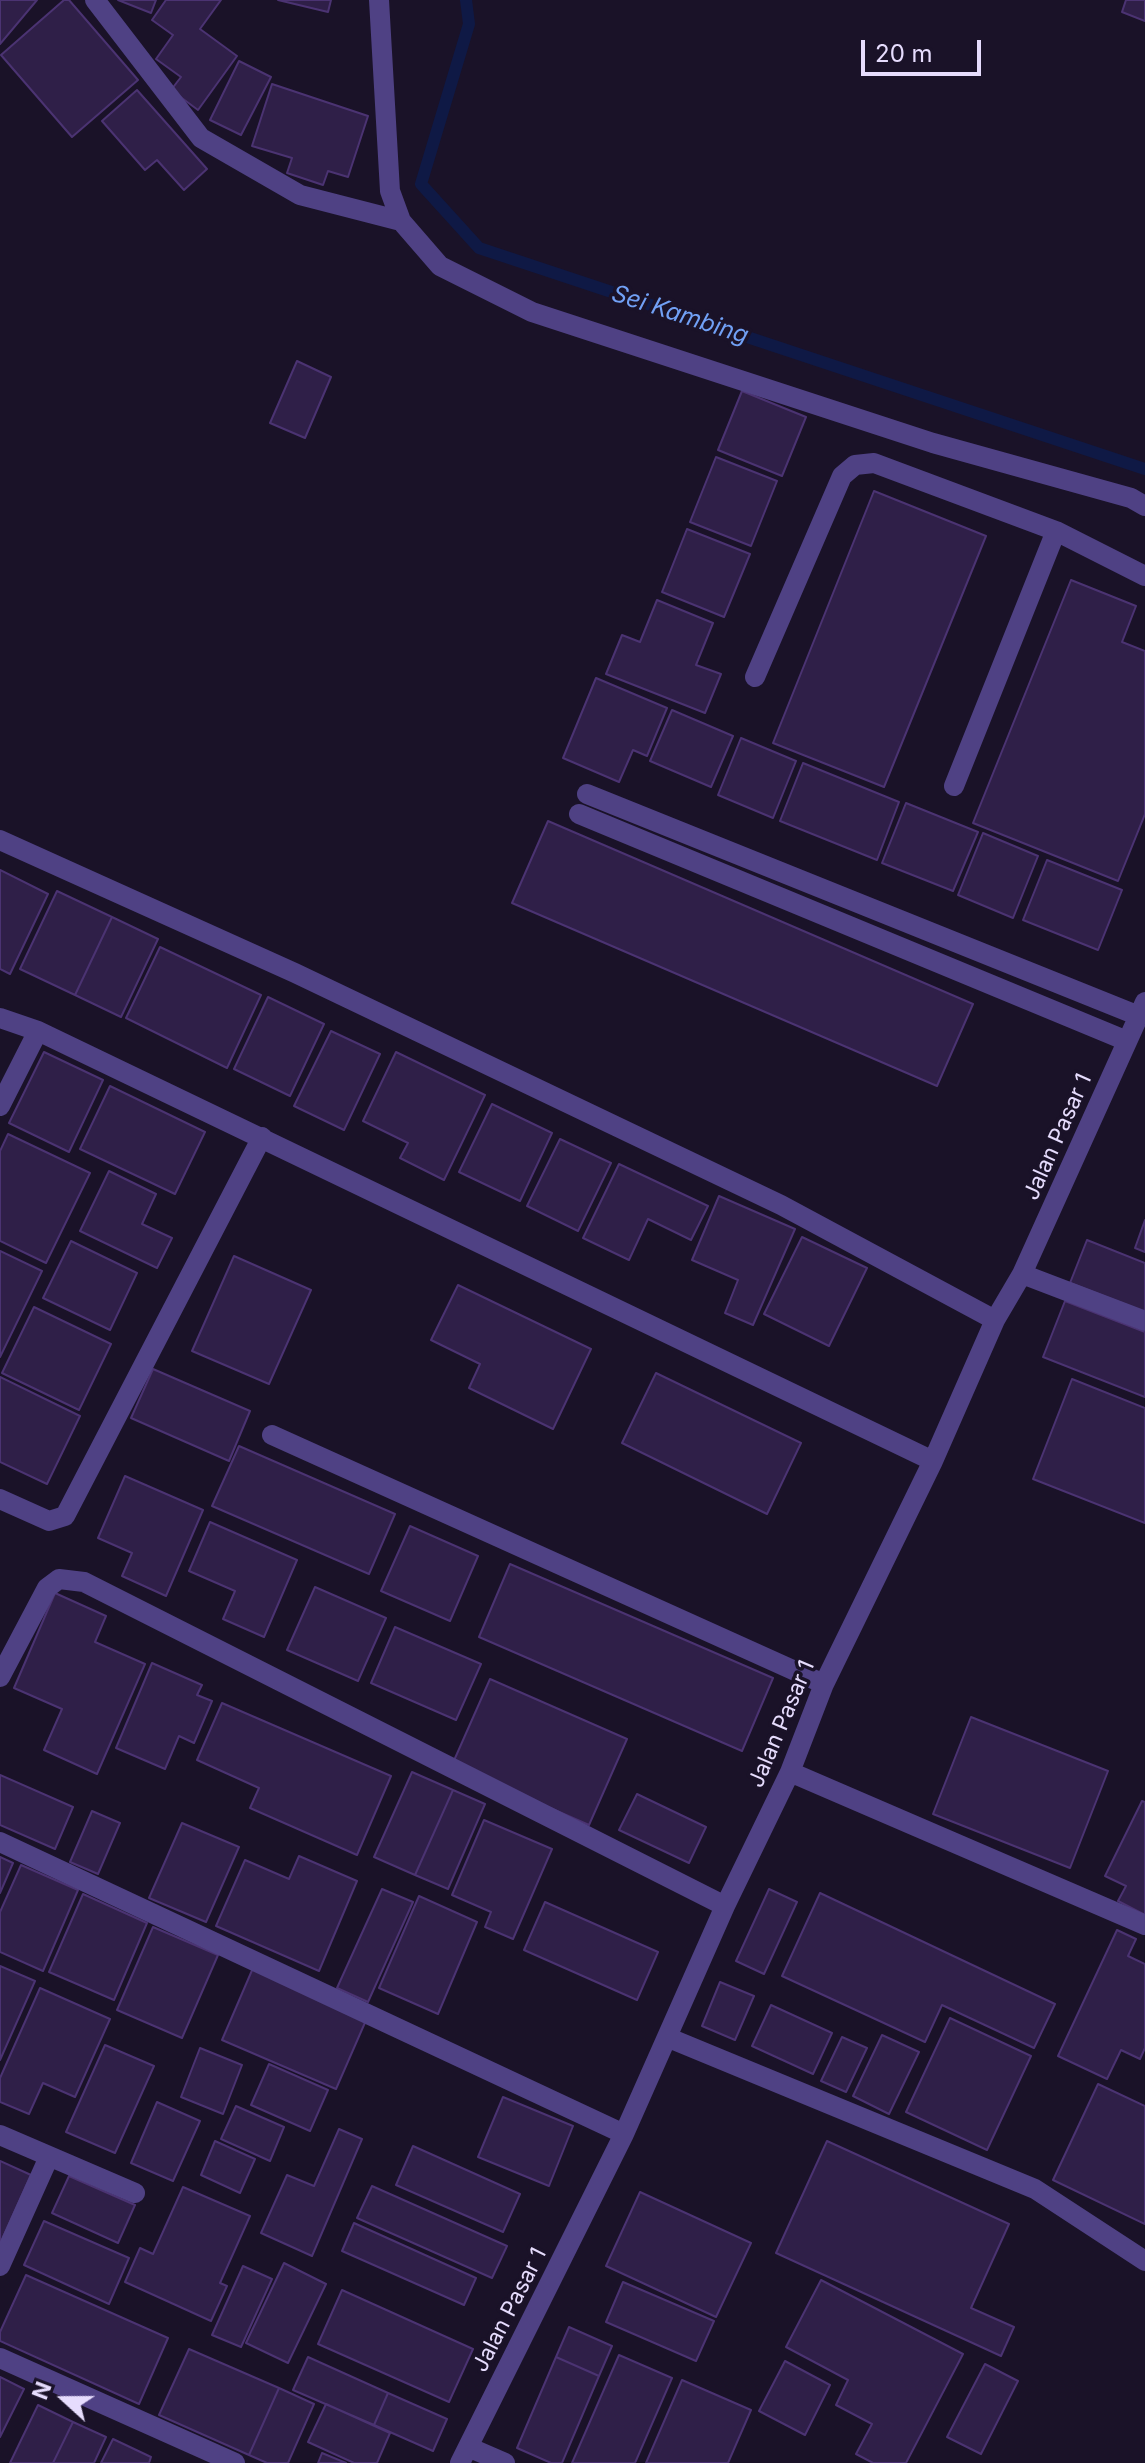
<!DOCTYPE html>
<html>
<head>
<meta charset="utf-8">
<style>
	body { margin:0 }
	#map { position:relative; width:1145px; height:2463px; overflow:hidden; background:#1a1228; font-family:Inter,sans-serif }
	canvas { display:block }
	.north { position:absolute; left:24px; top:2359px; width:80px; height:80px; -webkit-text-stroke:6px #1a1228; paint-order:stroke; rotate:291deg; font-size:22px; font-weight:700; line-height:32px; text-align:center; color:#e6dcfd }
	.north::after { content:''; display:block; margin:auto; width:28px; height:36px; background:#e6dcfd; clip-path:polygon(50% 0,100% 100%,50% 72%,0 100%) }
	.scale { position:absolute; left:861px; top:40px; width:120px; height:36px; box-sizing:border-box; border:4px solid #e6dcfd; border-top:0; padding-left:10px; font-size:24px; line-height:28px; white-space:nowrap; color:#e6dcfd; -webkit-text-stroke:6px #1a1228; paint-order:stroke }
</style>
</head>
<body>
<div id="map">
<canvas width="1145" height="2463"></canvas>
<div class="north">N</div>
<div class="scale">20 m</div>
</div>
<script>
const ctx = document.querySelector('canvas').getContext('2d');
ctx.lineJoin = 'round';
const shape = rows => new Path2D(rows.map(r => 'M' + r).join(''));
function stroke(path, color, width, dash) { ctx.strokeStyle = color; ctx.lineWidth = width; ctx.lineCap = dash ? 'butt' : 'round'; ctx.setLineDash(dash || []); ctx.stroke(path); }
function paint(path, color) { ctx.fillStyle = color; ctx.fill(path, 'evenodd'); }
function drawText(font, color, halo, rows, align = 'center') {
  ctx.font = font + ' Inter,sans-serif'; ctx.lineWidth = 7; ctx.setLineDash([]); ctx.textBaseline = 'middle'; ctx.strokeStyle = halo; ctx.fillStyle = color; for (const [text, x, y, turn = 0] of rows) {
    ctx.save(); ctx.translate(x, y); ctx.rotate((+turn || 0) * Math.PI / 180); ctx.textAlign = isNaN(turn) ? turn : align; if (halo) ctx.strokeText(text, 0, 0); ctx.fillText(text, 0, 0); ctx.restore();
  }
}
const stream = shape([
	[466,0,469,24,421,184,479,248,1145,469]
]);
const building = shape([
	[0,0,37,0,0,44,0,0],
	[64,0,69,0,138,80,72,137,1,55,64,0],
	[118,0,156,0,151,13,118,0],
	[166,0,221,0,200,29,237,56,198,110,171,90,181,77,156,59,173,35,152,20,166,0],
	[278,0,331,0,328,12,278,0],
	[1126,0,1145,0,1145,21,1122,12,1126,0],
	[239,61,271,77,241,135,210,120,239,61],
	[272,84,368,116,348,177,328,171,323,185,287,173,292,158,252,146,272,84],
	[137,90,207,169,184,190,157,160,145,170,102,121,137,90],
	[297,361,331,377,305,438,270,423,297,361],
	[742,391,806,417,782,476,718,450,742,391],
	[716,457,777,481,751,546,690,522,716,457],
	[874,491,986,536,884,787,773,743,874,491],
	[687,529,750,554,724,617,662,592,687,529],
	[1071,580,1136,606,1122,642,1145,651,1145,814,1118,881,973,823,1071,580],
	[657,600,713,623,696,665,721,674,705,713,606,674,622,635,640,642,657,600],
	[596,678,667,708,647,756,633,750,619,782,563,758,596,678],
	[672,710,733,736,711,787,650,761,672,710],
	[741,738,796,761,773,818,718,795,741,738],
	[803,763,899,802,877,860,780,821,803,763],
	[906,803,978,832,953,891,882,863,906,803],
	[548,821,973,1004,937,1086,512,903,548,821],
	[983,833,1038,856,1013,918,958,895,983,833],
	[1047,860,1122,890,1098,950,1023,920,1047,860],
	[0,870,48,894,10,974,0,969,0,870],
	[57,891,112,917,75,995,20,969,57,891],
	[112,917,158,939,121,1017,75,995,112,917],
	[160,947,261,995,227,1068,126,1018,160,947],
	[268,997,324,1024,290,1096,234,1069,268,997],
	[331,1031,380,1054,344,1130,294,1106,331,1031],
	[44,1052,103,1080,69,1152,9,1123,44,1052],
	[396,1052,485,1095,444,1180,400,1158,408,1143,363,1121,396,1052],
	[110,1086,205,1132,175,1194,80,1149,110,1086],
	[492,1104,552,1133,520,1201,459,1172,492,1104],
	[8,1134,90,1173,46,1263,0,1241,0,1151,8,1134],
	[560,1139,611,1163,578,1231,527,1206,560,1139],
	[619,1164,708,1206,691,1240,648,1219,629,1260,583,1238,619,1164],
	[109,1171,156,1194,142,1224,172,1238,157,1268,80,1231,109,1171],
	[719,1196,795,1229,753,1325,725,1313,738,1280,692,1260,719,1196],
	[1145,1220,1145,1252,1135,1248,1145,1220],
	[802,1237,867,1268,829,1346,764,1314,802,1237],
	[1087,1240,1145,1263,1145,1312,1070,1283,1087,1240],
	[71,1241,137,1273,110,1330,43,1298,71,1241],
	[0,1251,42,1271,0,1357,0,1251],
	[234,1256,311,1290,269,1384,192,1351,234,1256],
	[458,1285,591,1349,553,1429,469,1388,480,1364,431,1340,458,1285],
	[1065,1301,1145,1332,1145,1397,1043,1357,1065,1301],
	[34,1307,111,1344,79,1410,2,1373,34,1307],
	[153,1369,250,1411,229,1461,131,1418,153,1369],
	[656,1373,801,1443,767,1514,622,1443,656,1373],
	[0,1377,80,1416,47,1484,0,1462,0,1377],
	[1072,1379,1145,1408,1145,1523,1033,1479,1072,1379],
	[239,1446,395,1514,369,1574,212,1506,239,1446],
	[125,1476,203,1510,166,1596,122,1576,132,1553,98,1538,125,1476],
	[210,1522,297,1560,264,1637,223,1619,235,1591,189,1571,210,1522],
	[410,1526,478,1556,450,1621,381,1591,410,1526],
	[510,1564,773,1678,742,1751,479,1637,510,1564],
	[315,1587,386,1618,358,1681,287,1650,315,1587],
	[55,1593,106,1616,95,1642,145,1664,97,1774,44,1750,62,1709,14,1688,55,1593],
	[395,1627,481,1664,456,1720,371,1683,395,1627],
	[152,1663,202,1685,197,1695,212,1701,194,1743,179,1736,165,1769,116,1748,152,1663],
	[490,1679,627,1739,589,1825,452,1765,490,1679],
	[222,1703,391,1776,357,1855,250,1808,259,1788,197,1760,222,1703],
	[971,1717,1108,1771,1070,1868,933,1814,971,1717],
	[412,1772,453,1790,415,1875,374,1857,412,1772],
	[0,1775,73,1807,55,1849,0,1825,0,1775],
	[453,1790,485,1804,448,1889,415,1875,453,1790],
	[637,1794,706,1827,689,1863,619,1830,637,1794],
	[1142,1801,1145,1802,1145,1915,1118,1901,1126,1886,1105,1876,1142,1801],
	[92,1811,120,1823,98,1874,70,1862,92,1811],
	[484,1820,552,1849,513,1939,485,1927,491,1912,452,1895,484,1820],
	[182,1823,239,1847,206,1922,149,1898,182,1823],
	[299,1856,357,1881,319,1971,216,1926,245,1860,289,1879,299,1856],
	[0,1857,13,1863,0,1893,0,1857],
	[21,1865,78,1890,43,1971,0,1952,0,1912,21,1865],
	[382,1889,413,1902,368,2002,337,1988,382,1889],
	[769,1889,797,1902,764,1974,736,1961,769,1889],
	[820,1893,1055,2004,1034,2048,942,2005,925,2042,782,1976,820,1893],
	[83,1894,147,1923,114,2000,49,1972,83,1894],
	[419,1896,477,1922,438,2014,379,1988,419,1896],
	[545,1902,658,1952,637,2000,524,1950,545,1902],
	[153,1927,218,1955,182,2038,117,2010,153,1927],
	[1117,1930,1136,1939,1128,1956,1145,1964,1145,2048,1140,2059,1121,2050,1107,2079,1058,2056,1117,1930],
	[0,1966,35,1981,0,2060,0,1966],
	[253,1968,367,2018,336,2089,222,2040,253,1968],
	[720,1982,754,1996,735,2040,702,2026,720,1982],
	[40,1988,110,2019,75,2097,43,2083,29,2114,0,2102,0,2078,40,1988],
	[771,2005,832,2033,813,2074,752,2046,771,2005],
	[950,2018,1031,2056,987,2150,906,2112,950,2018],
	[882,2035,919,2052,889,2114,853,2096,882,2035],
	[842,2037,867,2048,846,2092,821,2081,842,2037],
	[105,2045,154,2066,115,2153,66,2132,105,2045],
	[200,2048,242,2065,223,2114,181,2097,200,2048],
	[269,2064,328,2090,310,2131,251,2105,269,2064],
	[1098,2084,1145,2106,1145,2224,1053,2180,1098,2084],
	[503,2097,573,2126,549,2186,478,2157,503,2097],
	[157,2102,200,2121,173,2181,131,2163,157,2102],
	[236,2106,284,2127,270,2161,221,2139,236,2106],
	[339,2129,362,2139,312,2256,261,2233,287,2175,314,2186,339,2129],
	[215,2141,255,2159,240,2193,201,2175,215,2141],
	[827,2141,1009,2224,971,2308,1014,2327,1001,2356,776,2253,827,2141],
	[413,2146,520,2194,503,2232,396,2185,413,2146],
	[0,2161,31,2175,0,2244,0,2161],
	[69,2176,135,2205,118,2243,52,2213,69,2176],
	[372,2186,507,2246,492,2278,357,2218,372,2186],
	[183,2187,250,2216,220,2283,227,2286,211,2321,125,2282,140,2248,153,2254,183,2187],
	[640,2192,751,2243,716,2317,606,2266,640,2192],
	[44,2221,129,2258,109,2304,24,2265,44,2221],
	[354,2223,476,2278,464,2305,342,2251,354,2223],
	[284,2263,326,2284,288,2363,246,2343,284,2263],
	[243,2266,272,2279,241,2347,212,2335,243,2266],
	[26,2275,168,2338,139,2404,0,2341,0,2332,26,2275],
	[821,2280,963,2354,906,2463,873,2463,856,2454,872,2424,836,2405,848,2380,786,2347,821,2280],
	[623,2282,714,2321,696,2361,606,2322,623,2282],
	[342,2290,473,2349,449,2402,318,2344,342,2290],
	[569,2327,612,2346,599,2376,556,2357,569,2327],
	[189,2349,279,2388,249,2455,159,2415,189,2349],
	[619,2355,672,2378,635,2463,572,2463,619,2355],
	[308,2357,388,2393,374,2425,293,2390,308,2357],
	[556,2357,599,2376,562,2463,551,2463,517,2448,556,2357],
	[785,2361,830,2385,805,2435,759,2411,785,2361],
	[985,2364,1018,2381,981,2454,947,2437,985,2364],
	[0,2377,24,2389,0,2437,0,2377],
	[682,2380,751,2410,728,2463,646,2463,682,2380],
	[279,2388,314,2404,288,2463,267,2463,249,2455,279,2388],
	[388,2393,447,2419,433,2451,374,2425,388,2393],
	[326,2404,390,2433,377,2463,354,2463,308,2442,326,2404],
	[38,2405,73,2422,53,2463,10,2463,38,2405],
	[73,2422,106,2437,94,2463,53,2463,73,2422],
	[113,2439,151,2457,149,2463,101,2463,113,2439],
	[322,2453,346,2463,318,2463,322,2453]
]);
const minor = shape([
	[95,0,201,138,300,195,401,221],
	[379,0,390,191,401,221,440,266,532,312,933,443,1131,498,1145,506],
	[755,677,842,476,855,465,874,463,1056,531,1145,576],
	[954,786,1056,531],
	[587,794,1139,1016],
	[579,814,1127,1041],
	[0,840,295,973,781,1205,995,1320],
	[0,1018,38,1031,933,1461],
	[0,1106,38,1031],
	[1022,1274,1145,1321],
	[272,1435,824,1684],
	[0,1499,49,1521,65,1516,262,1137],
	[0,1677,47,1588,59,1579,84,1582,725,1906],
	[790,1772,1145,1925],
	[0,1842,624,2134],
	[669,2038,1035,2189,1145,2261],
	[0,2135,135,2193],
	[0,2266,48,2159],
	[0,2358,235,2463],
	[468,2447,505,2463],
	[460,2463,624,2134,725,1906,790,1772,824,1684,933,1461,995,1320,1022,1274,1145,1002]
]);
const streetNames = [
	["Jalan Pasar 1",1058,1137,-66],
	["Jalan Pasar 1",782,1724,-67],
	["Jalan Pasar 1",510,2310,-63]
];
const waterNames = [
	["Sei Kambing",680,315,18]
];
stroke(stream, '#0f1945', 12);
paint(building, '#2f1f48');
stroke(building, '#4b3372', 2);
stroke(minor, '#4f4184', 20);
drawText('22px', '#e6dcfd', '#1a1228', streetNames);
drawText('italic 24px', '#71a0f5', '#1a1228', waterNames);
</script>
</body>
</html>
